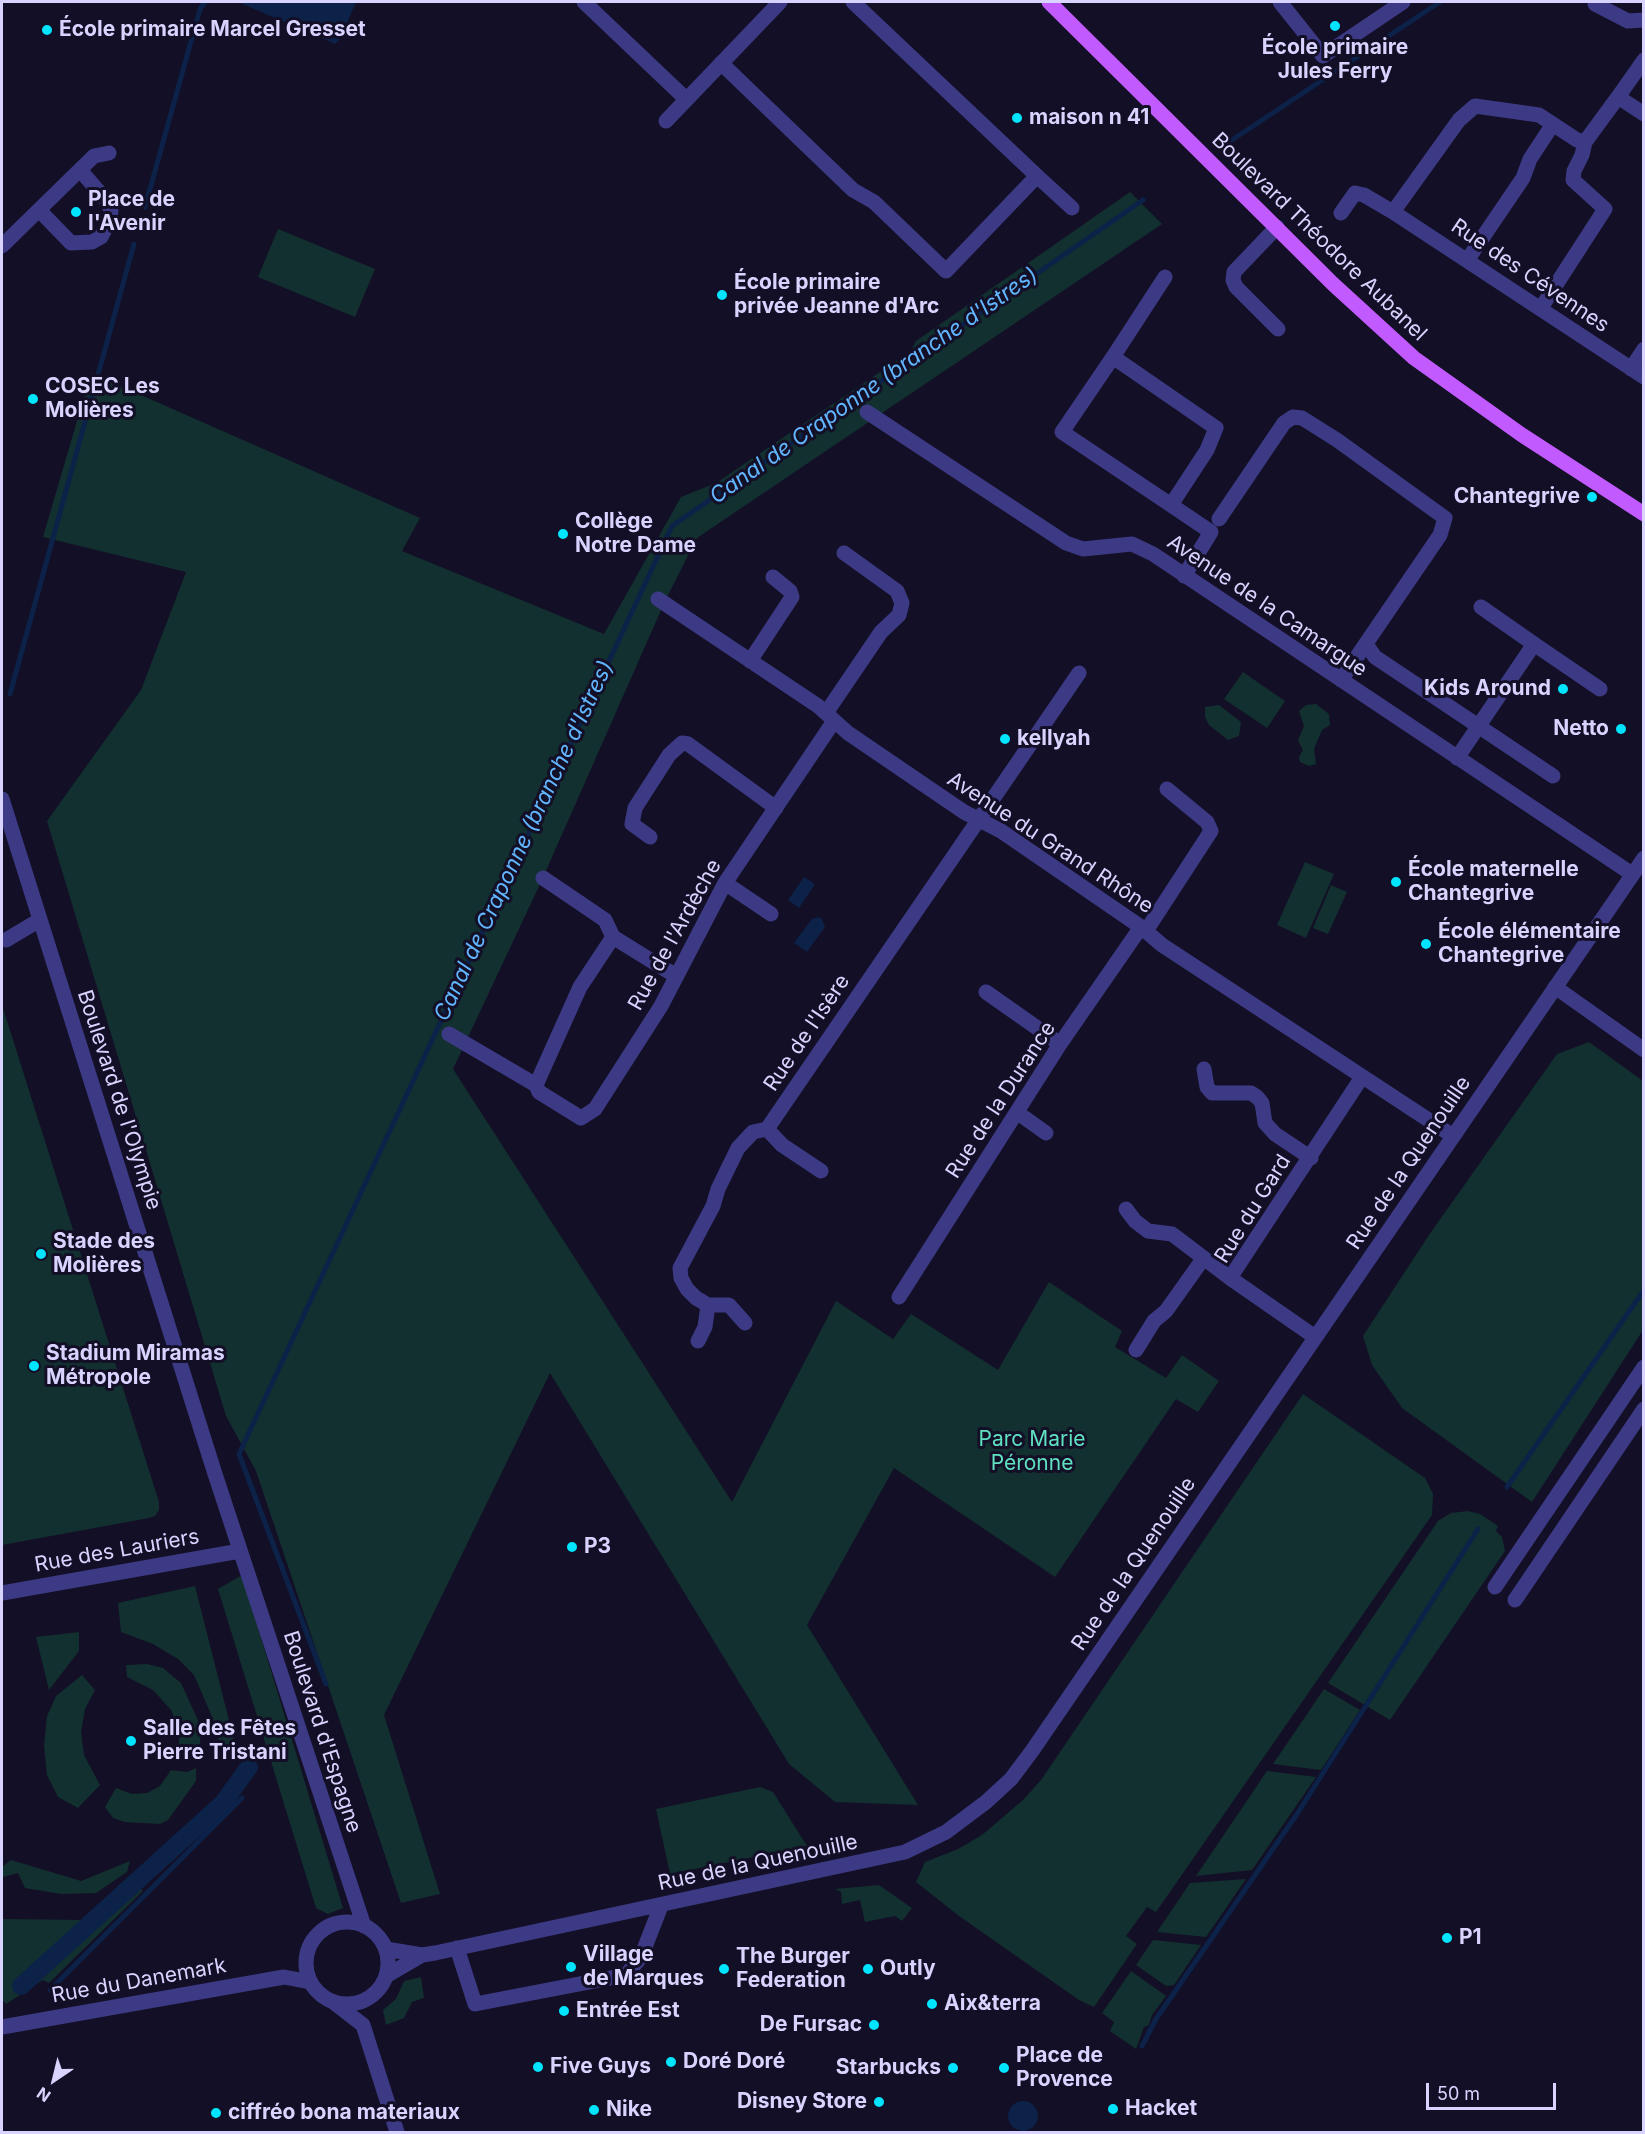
<!DOCTYPE html>
<html>
<head>
<meta charset="utf-8">
<style>
	body { margin:0 }
	#map { position:relative; width:1645px; height:2134px; overflow:hidden; background:#130f26; font-family:Inter,sans-serif }
	canvas { display:block }
	.frame { position:absolute; inset:0; border:3px solid #d9d4ff; pointer-events:none }
	.north { position:absolute; left:24px; top:2050px; width:60px; height:60px; -webkit-text-stroke:4px #130f26; paint-order:stroke; rotate:215deg; font-size:16px; font-weight:700; line-height:24px; text-align:center; color:#d9d4ff }
	.north::after { content:''; display:block; margin:auto; width:21px; height:27px; background:#d9d4ff; clip-path:polygon(50% 0,100% 100%,50% 72%,0 100%) }
	.scale { position:absolute; left:1426px; top:2083px; width:130px; height:27px; box-sizing:border-box; border:3px solid #d9d4ff; border-top:0; padding-left:8px; font-size:18px; line-height:21px; white-space:nowrap; color:#d9d4ff; -webkit-text-stroke:4px #130f26; paint-order:stroke }
</style>
</head>
<body>
<div id="map">
<canvas width="1645" height="2134"></canvas>
<div class="frame"></div>
<div class="north">N</div>
<div class="scale">50 m</div>
</div>
<script>
const ctx = document.querySelector('canvas').getContext('2d');
ctx.lineJoin = 'round';
function paint(path, color) { ctx.fillStyle = color; ctx.fill(path, 'evenodd'); }
const shape = rows => new Path2D(rows.map(r => 'M' + r).join(''));
function stroke(path, color, width, dash) { ctx.strokeStyle = color; ctx.lineWidth = width; ctx.lineCap = dash ? 'butt' : 'round'; ctx.setLineDash(dash || []); ctx.stroke(path); }
function drawText(font, color, halo, rows, align = 'center') {
  ctx.font = font + ' Inter,sans-serif'; ctx.lineWidth = 6; ctx.setLineDash([]); ctx.textBaseline = 'middle'; ctx.strokeStyle = halo; ctx.fillStyle = color; for (const [text, x, y, turn = 0] of rows) {
    ctx.save(); ctx.translate(x, y); ctx.rotate((+turn || 0) * Math.PI / 180); ctx.textAlign = isNaN(turn) ? turn : align; if (halo) ctx.strokeText(text, 0, 0); ctx.fillText(text, 0, 0); ctx.restore();
  }
}
const green = shape([
	[1130,192,1162,224,697,538,666,599,541,882,453,1069,732,1502,836,1301,893,1339,911,1314,998,1370,1049,1282,1122,1331,1115,1347,1166,1378,1182,1355,1219,1381,1198,1412,1176,1399,1055,1577,894,1468,807,1625,918,1805,835,1802,789,1764,550,1373,384,1715,440,1894,401,1903,256,1471,226,1416,47,821,141,690,186,572,43,537,91,373,420,518,402,551,604,634,681,497,716,483,911,351,916,341],
	[278,229,375,269,355,317,258,277],
	[1243,672,1285,701,1267,728,1224,699],
	[1316,704,1329,714,1330,725,1322,730,1314,749,1316,764,1309,766,1300,762,1299,757,1303,750,1298,740,1304,726,1299,711,1306,705],
	[1219,705,1241,722,1239,736,1228,740,1209,725,1205,717,1205,707],
	[1305,862,1334,874,1306,938,1277,925],
	[1331,885,1347,892,1328,934,1313,928],
	[2,1005,159,1502,159,1510,155,1516,149,1518,2,1545],
	[1589,1042,1643,1081,1643,1330,1532,1502,1402,1408,1372,1365,1363,1336,1429,1235,1557,1054],
	[1303,1394,1425,1478,1433,1494,1432,1515,1156,1912,1147,1907,1126,1936,1137,1944,1094,2007,1079,2000,959,1916,916,1882,925,1862,958,1849,982,1835,1023,1800,1041,1780],
	[1468,1511,1480,1514,1498,1526,1496,1531,1502,1537,1505,1551,1390,1720,1328,1683,1438,1521,1451,1513],
	[242,1575,343,1908,328,1914,316,1908,218,1589],
	[195,1586,236,1748,220,1749,216,1726,194,1675,178,1659,153,1644,121,1632,118,1603],
	[79,1632,79,1651,49,1690,36,1637],
	[147,1664,163,1668,181,1683,201,1727,200,1745,179,1748,179,1730,171,1710,153,1690,127,1677,126,1665],
	[82,1675,95,1690,85,1709,81,1732,84,1755,100,1785,78,1808,58,1797,47,1775,44,1746,47,1716,56,1696],
	[1324,1689,1360,1710,1321,1770,1273,1764],
	[196,1768,196,1781,168,1820,160,1824,125,1822,113,1818,105,1807,116,1788,132,1794,147,1793,160,1786,171,1770,187,1772],
	[1267,1771,1316,1777,1252,1870,1196,1876],
	[760,1787,773,1792,807,1846,670,1874,656,1809],
	[11,1860,81,1881,130,1861,127,1872,96,1893,61,1894,25,1888,18,1873,3,1877,2,1885,2,1867],
	[1246,1879,1206,1937,1157,1932,1190,1883],
	[139,1885,143,1891,49,1983,43,1980,6,2004,2,2000,2,1919,87,1920],
	[879,1885,912,1908,902,1921,895,1916,865,1922,860,1900,842,1904,841,1892,835,1889],
	[1153,1940,1201,1945,1174,1985,1166,1986,1136,1965],
	[1131,1971,1166,1996,1152,2015,1149,2025,1144,2027,1136,2049,1110,2031,1114,2022,1102,2013],
	[421,1977,424,1998,412,2002,404,2018,386,2025,383,2010,396,1999,404,1981]
]);
const water = shape([
	[238,2,356,2,340,39,335,44],
	[804,877,815,884,799,908,788,900],
	[818,917,822,919,825,927,807,952,794,943,812,919],
	'1008 2116a15 15 0 1 1 30 0a15 15 0 1 1-30 0Z'
]);
const stream = shape([
	[1232,140,1440,2],
	[145,207,200,9,205,2],
	[10,694,134,244],
	[1507,1487,1644,1290],
	[326,1684,239,1454,672,526,1143,200],
	[50,1990,242,1798],
	[1142,2046,1156,2019,1297,1814,1478,1529]
]);
const canal = shape([
	[21,1986,223,1803,249,1767]
]);
const minor = shape([
	[584,2,686,99],
	[1280,2,1323,56,1403,2],
	[1595,4,1628,21,1644,20],
	[1644,60,1618,97,1644,114],
	[721,63,853,190,874,202,946,271,1037,176,853,2],
	[666,121,780,2],
	[1585,142,1577,140,1539,115,1475,106,1459,120,1393,212,1644,377],
	[1585,142,1618,97],
	[1037,176,1072,208],
	[39,210,71,243,92,242,101,237,110,220,111,210,106,200,80,170],
	[1341,213,1355,193,1364,195,1393,212],
	[1277,227,1234,272,1233,280,1236,287,1278,329],
	[2,246,94,156,109,153],
	[1468,259,1523,178,1530,159,1553,124],
	[1541,308,1605,209,1573,180,1574,171,1582,155,1585,142],
	[1113,357,1165,277],
	[1631,369,1644,349],
	[867,412,1066,543,1083,549,1132,544,1153,554,1632,874],
	[1171,505,1062,432,1113,357,1216,428,1207,450,1171,505,1211,532,1184,576],
	[1219,519,1284,423,1293,417,1302,418,1337,440,1445,518,1440,535,1341,680],
	[658,599,818,706,848,733,964,812,1001,831,1141,927,1162,945,1453,1136],
	[1481,607,1534,644],
	[1366,644,1375,657,1553,776],
	[750,661,792,597,790,591,773,577],
	[826,713,881,632,899,615,902,603,897,591,844,553],
	[1457,758,1534,644,1600,689],
	[2,799,215,1474,364,1926],
	[650,837,632,824,635,808,669,755,682,743,688,744,776,808],
	[543,878,605,920,613,937,676,976],
	[725,883,771,914],
	[1146,931,1211,831,1207,822,1167,789],
	[6,940,38,921],
	[1555,987,1644,1050],
	[986,992,1060,1044],
	[449,1034,536,1085],
	[1204,1069,1207,1087,1212,1093,1251,1093,1257,1097,1262,1103,1265,1123,1275,1134,1311,1158],
	[536,1085,539,1092,581,1118,595,1109,661,1006,725,883,834,721],
	[536,1085,580,987,613,937],
	[1018,1113,1046,1133],
	[767,1129,782,1145,821,1171],
	[1126,1209,1135,1221,1148,1231,1172,1234,1230,1278],
	[899,1297,1060,1044,1141,927],
	[745,1323,729,1305,708,1305,696,1298,687,1289,681,1278,680,1268,713,1206,718,1189,738,1148,753,1132,767,1129,1079,673],
	[1315,1337,1230,1278,1362,1077],
	[698,1341,705,1327,708,1305],
	[1136,1350,1154,1321,1166,1311,1203,1259],
	[1495,1587,1644,1367],
	[2,1593,240,1551],
	[1515,1600,1644,1409],
	'306 1963a41 41 0 1 1 82 0a41 41 0 1 1-82 0Z',
	[457,1948,475,2004,626,1975,641,1957,661,1906],
	[386,1949,422,1955,435,1953,905,1852,946,1832,986,1802,1011,1779,1032,1751,1644,858],
	[386,1976,422,1955],
	[332,2001,363,2025],
	[363,2025,397,2132],
	[2,2027,284,1977,310,1982]
]);
const major = shape([
	[1049,2,1333,284,1414,358,1522,435,1644,514]
]);
const markers = [
	[1335,26,6,"#00e5ff"],
	[47,30,6,"#00e5ff"],
	[1017,118,6,"#00e5ff"],
	[76,212,6,"#00e5ff"],
	[722,295,6,"#00e5ff"],
	[33,399,6,"#00e5ff"],
	[1592,497,6,"#00e5ff"],
	[563,534,6,"#00e5ff"],
	[1563,689,6,"#00e5ff"],
	[1621,729,6,"#00e5ff"],
	[1005,739,6,"#00e5ff"],
	[1396,882,6,"#00e5ff"],
	[1426,944,6,"#00e5ff"],
	[41,1254,6,"#00e5ff"],
	[34,1366,6,"#00e5ff"],
	[572,1547,6,"#00e5ff"],
	[131,1741,6,"#00e5ff"],
	[1447,1938,6,"#00e5ff"],
	[571,1967,6,"#00e5ff"],
	[724,1969,6,"#00e5ff"],
	[868,1969,6,"#00e5ff"],
	[932,2004,6,"#00e5ff"],
	[564,2011,6,"#00e5ff"],
	[874,2025,6,"#00e5ff"],
	[671,2062,6,"#00e5ff"],
	[538,2067,6,"#00e5ff"],
	[953,2068,6,"#00e5ff"],
	[1004,2068,6,"#00e5ff"],
	[879,2102,6,"#00e5ff"],
	[1113,2109,6,"#00e5ff"],
	[594,2110,6,"#00e5ff"],
	[216,2113,6,"#00e5ff"]
];
const poiNames = [
	["École primaire Marcel Gresset",59,30],
	["École primaire",1335,48,"center"],
	["Jules Ferry",1335,72,"center"],
	["maison n 41",1029,118],
	["Place de",88,200],
	["l'Avenir",88,224],
	["École primaire",734,283],
	["privée Jeanne d'Arc",734,307],
	["COSEC Les",45,387],
	["Molières",45,411],
	["Chantegrive",1580,497,"right"],
	["Collège",575,522],
	["Notre Dame",575,546],
	["Kids Around",1551,689,"right"],
	["Netto",1609,729,"right"],
	["kellyah",1017,739],
	["École maternelle",1408,870],
	["Chantegrive",1408,894],
	["École élémentaire",1438,932],
	["Chantegrive",1438,956],
	["Stade des",53,1242],
	["Molières",53,1266],
	["Stadium Miramas",46,1354],
	["Métropole",46,1378],
	["P3",584,1547],
	["Salle des Fêtes",143,1729],
	["Pierre Tristani",143,1753],
	["P1",1459,1938],
	["Village",583,1955],
	["de Marques",583,1979],
	["The Burger",736,1957],
	["Federation",736,1981],
	["Outly",880,1969],
	["Aix&terra",944,2004],
	["Entrée Est",576,2011],
	["De Fursac",862,2025,"right"],
	["Place de",1016,2056],
	["Provence",1016,2080],
	["Doré Doré",683,2062],
	["Five Guys",550,2067],
	["Starbucks",941,2068,"right"],
	["Disney Store",867,2102,"right"],
	["Hacket",1125,2109],
	["Nike",606,2110],
	["ciffréo bona materiaux",228,2113]
];
const streetNames = [
	["Boulevard Théodore Aubanel",1319,237,44],
	["Rue des Cévennes",1530,276,34],
	["Avenue de la Camargue",1267,606,34],
	["Avenue du Grand Rhône",1050,843,33],
	["Rue de l'Ardèche",675,935,-61],
	["Rue de l'Isère",807,1033,-56],
	["Boulevard de l'Olympie",119,1100,72],
	["Rue de la Durance",1001,1100,-57],
	["Rue de la Quenouille",1409,1163,-56],
	["Rue du Gard",1253,1209,-58],
	["Rue des Lauriers",117,1551,-10],
	["Rue de la Quenouille",1134,1564,-56],
	["Boulevard d'Espagne",322,1732,72],
	["Rue de la Quenouille",758,1863,-12],
	["Rue du Danemark",139,1981,-10]
];
const parkNames = [
	["Parc Marie",1032,1440],
	["Péronne",1032,1464]
];
const waterNames = [
	["Canal de Craponne (branche d'Istres)",874,386,-35],
	["Canal de Craponne (branche d'Istres)",524,841,-65]
];
paint(green, '#12302f');
paint(water, '#0c2248');
stroke(stream, '#0c2248', 5);
stroke(canal, '#0c2248', 18);
stroke(minor, '#3d3a85', 15);
stroke(major, '#c25bff', 15);
for (const [x, y, r, color] of markers) { const dot = new Path2D(); dot.arc(x, y, r, 0, 2 * Math.PI); ctx.fillStyle = color; ctx.fill(dot); stroke(dot, '#130f26', 2); }
drawText('bold 21px', '#d9d4ff', '#130f26', poiNames, 'left');
drawText('21px', '#d9d4ff', '#130f26', streetNames);
drawText('21px', '#5fe0c0', '#130f26', parkNames);
drawText('italic 22px', '#62b6ff', '#130f26', waterNames);
</script>
</body>
</html>
